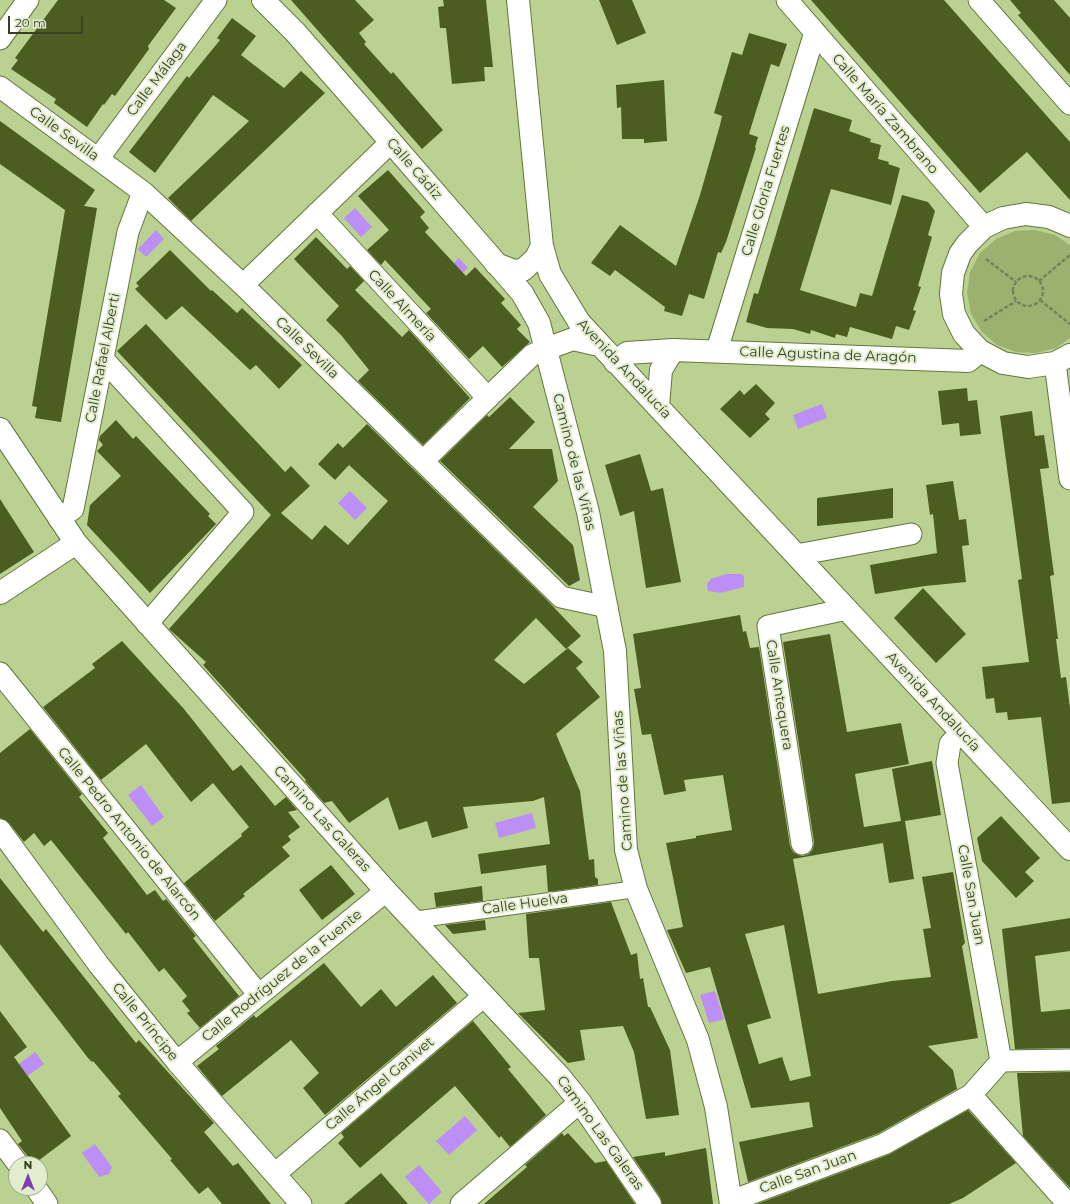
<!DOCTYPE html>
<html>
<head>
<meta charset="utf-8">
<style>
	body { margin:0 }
	#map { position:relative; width:1070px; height:1204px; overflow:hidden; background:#bad191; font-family:Montserrat,sans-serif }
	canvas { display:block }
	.north { position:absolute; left:8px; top:1156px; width:40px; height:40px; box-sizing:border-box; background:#e1edcd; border:1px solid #9da88a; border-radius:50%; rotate:0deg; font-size:11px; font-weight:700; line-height:16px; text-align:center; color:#374026 }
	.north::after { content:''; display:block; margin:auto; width:14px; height:18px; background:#7a3eb4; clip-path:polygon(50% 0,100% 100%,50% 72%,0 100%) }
	.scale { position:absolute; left:8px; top:16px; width:75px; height:18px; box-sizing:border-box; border:2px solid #374026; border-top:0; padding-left:5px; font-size:12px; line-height:14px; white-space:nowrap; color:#374026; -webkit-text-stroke:3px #e1edcd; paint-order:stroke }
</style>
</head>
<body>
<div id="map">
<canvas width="1070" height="1204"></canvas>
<div class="north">N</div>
<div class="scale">20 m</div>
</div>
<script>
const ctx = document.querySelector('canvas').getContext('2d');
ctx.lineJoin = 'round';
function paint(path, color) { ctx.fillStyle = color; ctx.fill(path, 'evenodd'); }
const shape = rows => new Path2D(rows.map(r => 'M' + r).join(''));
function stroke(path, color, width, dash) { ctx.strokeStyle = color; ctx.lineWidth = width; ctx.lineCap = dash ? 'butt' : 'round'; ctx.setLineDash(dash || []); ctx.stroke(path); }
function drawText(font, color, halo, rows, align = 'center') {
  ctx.font = font + ' Montserrat,sans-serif'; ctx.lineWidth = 4; ctx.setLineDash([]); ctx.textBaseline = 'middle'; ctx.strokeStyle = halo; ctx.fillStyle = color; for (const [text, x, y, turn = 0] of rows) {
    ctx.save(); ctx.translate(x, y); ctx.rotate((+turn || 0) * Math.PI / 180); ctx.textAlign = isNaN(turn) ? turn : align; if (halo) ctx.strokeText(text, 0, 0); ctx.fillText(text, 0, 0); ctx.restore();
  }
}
const green = shape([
	[1035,230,1055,235,1070,245,1070,338,1056,348,1036,353,1016,352,997,345,982,332,971,314,967,293,970,272,980,253,996,239,1015,231]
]);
const water = shape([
	[355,208,372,227,361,237,344,218],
	[156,230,164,239,146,257,138,249],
	[459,258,468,268,448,286,439,277],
	[822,404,827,418,798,429,793,415],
	[350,491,367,508,355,520,338,503],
	[726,574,741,574,744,576,744,587,720,593,708,591,707,584,711,579],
	[141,785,164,817,152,826,128,795],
	[532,813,536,828,499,838,495,823],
	[715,991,724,1019,709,1023,700,995],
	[35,1052,44,1064,18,1083,10,1071],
	[465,1116,477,1130,449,1155,436,1141],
	[95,1144,112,1167,109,1174,99,1177,82,1153],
	[419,1165,442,1192,429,1204,405,1177]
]);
const building = shape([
	[58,0,164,0,176,8,148,46,149,49,115,96,112,94,104,105,103,104,87,127,54,103,56,99,11,69,18,60,15,58],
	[291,0,355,0,374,20,359,33,366,42,364,44,391,74,393,72,443,130,422,149],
	[443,0,486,0,493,67,484,67,485,81,452,84,446,28,440,28,438,7,444,6],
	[599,0,632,0,646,33,617,45],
	[811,0,944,0,1070,142,1070,200,1027,152,980,193],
	[1010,0,1054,0,1070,18,1070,75,1018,15,1021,13],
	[232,18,256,36,241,55,284,88,301,71,325,93,191,221,168,198,249,121,213,95,155,173,129,152,187,76,189,78,220,40,217,38],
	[749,33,787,44,779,67,771,64,756,111,749,134,758,137,755,147,756,148,726,242,721,253,718,252,704,299,689,294,682,316,664,311,665,307,615,270,610,276,591,263,620,225,676,266,700,195,720,125,722,116,714,113,732,52,742,55],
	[664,80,667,141,644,143,644,139,622,139,621,107,617,108,616,85],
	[814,108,852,120,849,131,871,139,870,142,881,145,878,159,889,162,888,164,900,168,891,205,831,189,800,290,856,307,860,293,872,296,902,195,928,202,935,211,928,235,932,237,918,286,921,287,913,310,916,311,909,330,896,326,892,339,850,327,847,337,836,334,835,338,811,330,810,334,793,329,767,328,746,322,754,293,758,294],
	[0,121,95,190,84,206,97,208,61,422,35,418,37,407,32,406,65,210,0,164],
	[388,170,425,212,420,217,429,228,425,232,466,276,475,267,505,299,501,303,521,325,517,329,530,342,502,367,483,346,469,359,426,313,431,309,385,260,381,265,367,250,389,230,358,196],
	[316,237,347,269,350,266,364,281,355,290,402,337,409,330,470,398,423,445,358,381,369,370,341,335,326,320,339,306,294,259],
	[170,250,211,291,212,290,237,313,242,308,302,365,279,389,256,365,250,370,182,306,166,320,135,289,139,286,136,283],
	[146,324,285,472,291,466,310,486,281,513,312,540,325,525,348,545,388,501,349,465,335,480,318,464,338,443,343,448,367,424,546,599,581,636,566,649,536,618,494,660,524,684,568,648,583,662,576,668,600,697,556,734,580,791,589,860,594,859,595,877,598,879,598,885,548,892,546,865,481,874,478,854,550,844,544,797,533,801,463,807,468,828,432,838,427,821,399,830,388,797,349,823,332,801,324,803,305,781,306,780,203,665,206,662,169,629,271,515,117,351],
	[756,384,775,403,765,414,770,419,750,438,720,409,740,390,744,395],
	[967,388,968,401,977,400,981,434,960,436,959,423,942,425,938,391],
	[510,397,535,422,509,449,552,449,558,481,533,507,573,545,580,580,569,586,440,461,487,415,489,417],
	[1032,411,1035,436,1044,435,1049,468,1040,469,1054,575,1050,576,1058,639,1056,639,1061,678,1066,677,1070,708,1070,802,1052,804,1041,717,1008,720,1007,712,996,713,994,698,986,699,982,667,1029,662,1018,580,1022,579,1000,416],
	[116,420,133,439,136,436,210,514,208,516,216,524,150,593,87,525,90,505,121,476,97,451,103,445,99,440,100,436],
	[640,454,651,491,663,488,681,582,646,588,634,511,620,516,605,465],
	[953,481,959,520,966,519,969,545,962,546,966,582,925,586,875,594,870,565,937,553,933,514,930,515,926,485],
	[893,488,893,518,817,526,817,498],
	[0,499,34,552,0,574],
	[923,588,966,634,936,663,894,618],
	[740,615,743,632,746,631,750,648,759,647,790,846,793,852,798,855,803,856,809,854,813,849,814,842,783,642,830,634,847,732,901,723,909,764,855,774,864,827,901,821,892,769,932,761,941,815,905,821,914,879,889,883,883,843,793,859,818,994,892,981,931,977,923,929,931,928,922,877,953,872,965,943,962,946,978,1038,928,1046,953,1070,957,1089,879,1133,748,1182,739,1142,813,1127,809,1102,751,1108,710,967,686,973,667,930,683,927,666,843,696,838,696,836,732,830,723,775,684,780,686,791,664,795,651,734,642,735,634,689,641,688,633,634],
	[784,925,811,1076,790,1081,782,1057,759,1064,747,1025,771,1018,745,934],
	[122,641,184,709,233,771,241,765,275,806,286,797,297,810,288,812,300,827,288,836,291,840,282,847,290,856,243,894,245,896,215,921,184,883,242,836,241,834,249,827,213,783,191,802,146,744,101,780,43,707,95,668,92,664],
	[30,729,82,794,79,797,108,833,103,838,147,895,155,890,163,901,166,899,196,936,193,938,239,996,200,1028,187,1013,190,1011,182,1001,187,996,164,968,159,972,128,932,126,934,51,840,44,846,34,833,24,842,9,823,0,818,0,753],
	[1001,816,1040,858,1025,872,1034,881,1016,898,982,861,977,838],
	[331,865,355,894,322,920,299,890],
	[0,878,43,932,46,929,136,1043,139,1040,214,1123,204,1132,233,1166,238,1163,271,1204,222,1204,208,1187,199,1194,170,1160,172,1159,118,1096,121,1094,93,1061,92,1062,88,1058,0,944],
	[482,886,483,901,436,907,434,893],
	[611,902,631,955,637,953,640,979,643,978,648,1007,650,1007,670,1050,679,1115,646,1119,634,1052,623,1026,580,1030,585,1060,568,1063,518,1013,545,1010,539,958,529,958,526,914],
	[1070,918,1070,951,1035,956,1041,1012,1070,1009,1070,1048,1015,1049,1002,929],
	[485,920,486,930,453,934,445,925],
	[324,963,361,1007,381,989,396,1007,433,975,457,1003,325,1115,303,1088,319,1073,291,1040,222,1096,197,1066,219,1049,216,1046,254,1015,256,1018],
	[0,1011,27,1047,14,1057,71,1136,34,1164,18,1144,22,1141,0,1108],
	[473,1021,511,1067,508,1069,546,1115,510,1147,501,1136,499,1138,455,1086,360,1168,338,1143,344,1137,341,1133],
	[1070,1072,1070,1188,1023,1136,1017,1073],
	[968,1110,1016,1163,963,1198,949,1204,757,1204,888,1155],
	[562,1133,564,1136,568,1133,595,1163,606,1161,635,1204,484,1204,527,1167,525,1165],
	[706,1148,713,1204,662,1204,660,1197,633,1157,665,1152,665,1156],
	[381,1173,408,1204,344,1204]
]);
const path = shape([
	[986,259,1016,282],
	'1013 291a15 15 0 1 1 30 0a15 15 0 1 1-30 0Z',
	[1039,281,1070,255],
	[1040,300,1070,324],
	[984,321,1016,301]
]);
const pedestrian = shape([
	[413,920,636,889]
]);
const minor = shape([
	[787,0,984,227],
	[979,0,1070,104],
	[0,39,28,0],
	[0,87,143,192,243,285,561,597,607,607],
	[98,159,216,0],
	[317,213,488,398],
	[243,285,391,142],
	[717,350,815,32],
	[104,360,243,512,147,624],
	[1055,363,1070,479],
	[423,461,532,355,546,349],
	[59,519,73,509,128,232,143,192],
	[796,555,911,534],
	[0,673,259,995],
	[961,732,950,744,947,763,1001,1061],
	[0,830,99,965,177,1062,301,1204],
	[802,844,768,626,847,609],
	[177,1062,386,891],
	[971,1095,1068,1204],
	[0,1140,18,1164],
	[276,1173,484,996],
	[36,1188,47,1204],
	[731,1201,884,1144,971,1095,1001,1061,1070,1060],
	[461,1204,580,1102]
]);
const tertiary = shape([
	[263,0,295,32,391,142,522,293,539,323,588,512,615,651,626,850,636,889,698,1040,716,1107,731,1204],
	[518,0,542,246,550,274,579,322,1070,849],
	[1070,226,1049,217,1026,214,1003,218,984,227,967,244,960,254,953,273,951,294,954,314,964,334,980,351,1003,363,1028,367,1055,363,1070,355],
	[496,264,514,271,523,270,536,258,542,246],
	[546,349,573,339,599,345],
	[615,362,627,353,673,350,968,361,980,351],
	[658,406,661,370,673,350],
	[0,429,76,543,386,891,559,1076,580,1102,650,1204],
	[0,593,76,543]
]);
const streetNames = [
	["Calle Málaga",157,79,-53],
	["Calle María Zambrano",885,114,49],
	["Calle Sevilla",64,134,36],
	["Calle Cádiz",414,169,49],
	["Calle Gloria Fuertes",766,191,-73],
	["Calle Almería",402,306,47],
	["Calle Sevilla",307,348,44],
	["Calle Agustina de Aragón",828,355,2],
	["Calle Rafael Alberti",103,358,-79],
	["Avenida Andalucía",624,369,47],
	["Camino de las Viñas",574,462,76],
	["Calle Antequera",779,695,81],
	["Avenida Andalucía",933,702,47],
	["Camino de las Viñas",623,781,-94],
	["Camino Las Galeras",322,819,48],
	["Calle Pedro Antonio de Alarcón",129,834,51],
	["Calle San Juan",971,895,80],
	["Calle Huelva",525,904,-8],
	["Calle Rodríguez de la Fuente",282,976,-39],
	["Calle Príncipe",145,1022,51],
	["Calle Ángel Ganivet",380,1084,-40],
	["Camino Las Galeras",600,1133,54],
	["Calle San Juan",808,1172,-20]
];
paint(green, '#9bb16f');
paint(water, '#bd8ef6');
paint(building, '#4b5d20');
stroke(pedestrian, '#64773b', 18);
stroke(minor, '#64773b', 23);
stroke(tertiary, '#64773b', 24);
stroke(path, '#748458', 2.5, [4, 2]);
stroke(pedestrian, '#fff', 16);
stroke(minor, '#fff', 21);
stroke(tertiary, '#fff', 22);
drawText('14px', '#374026', '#e1edcd', streetNames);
</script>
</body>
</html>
